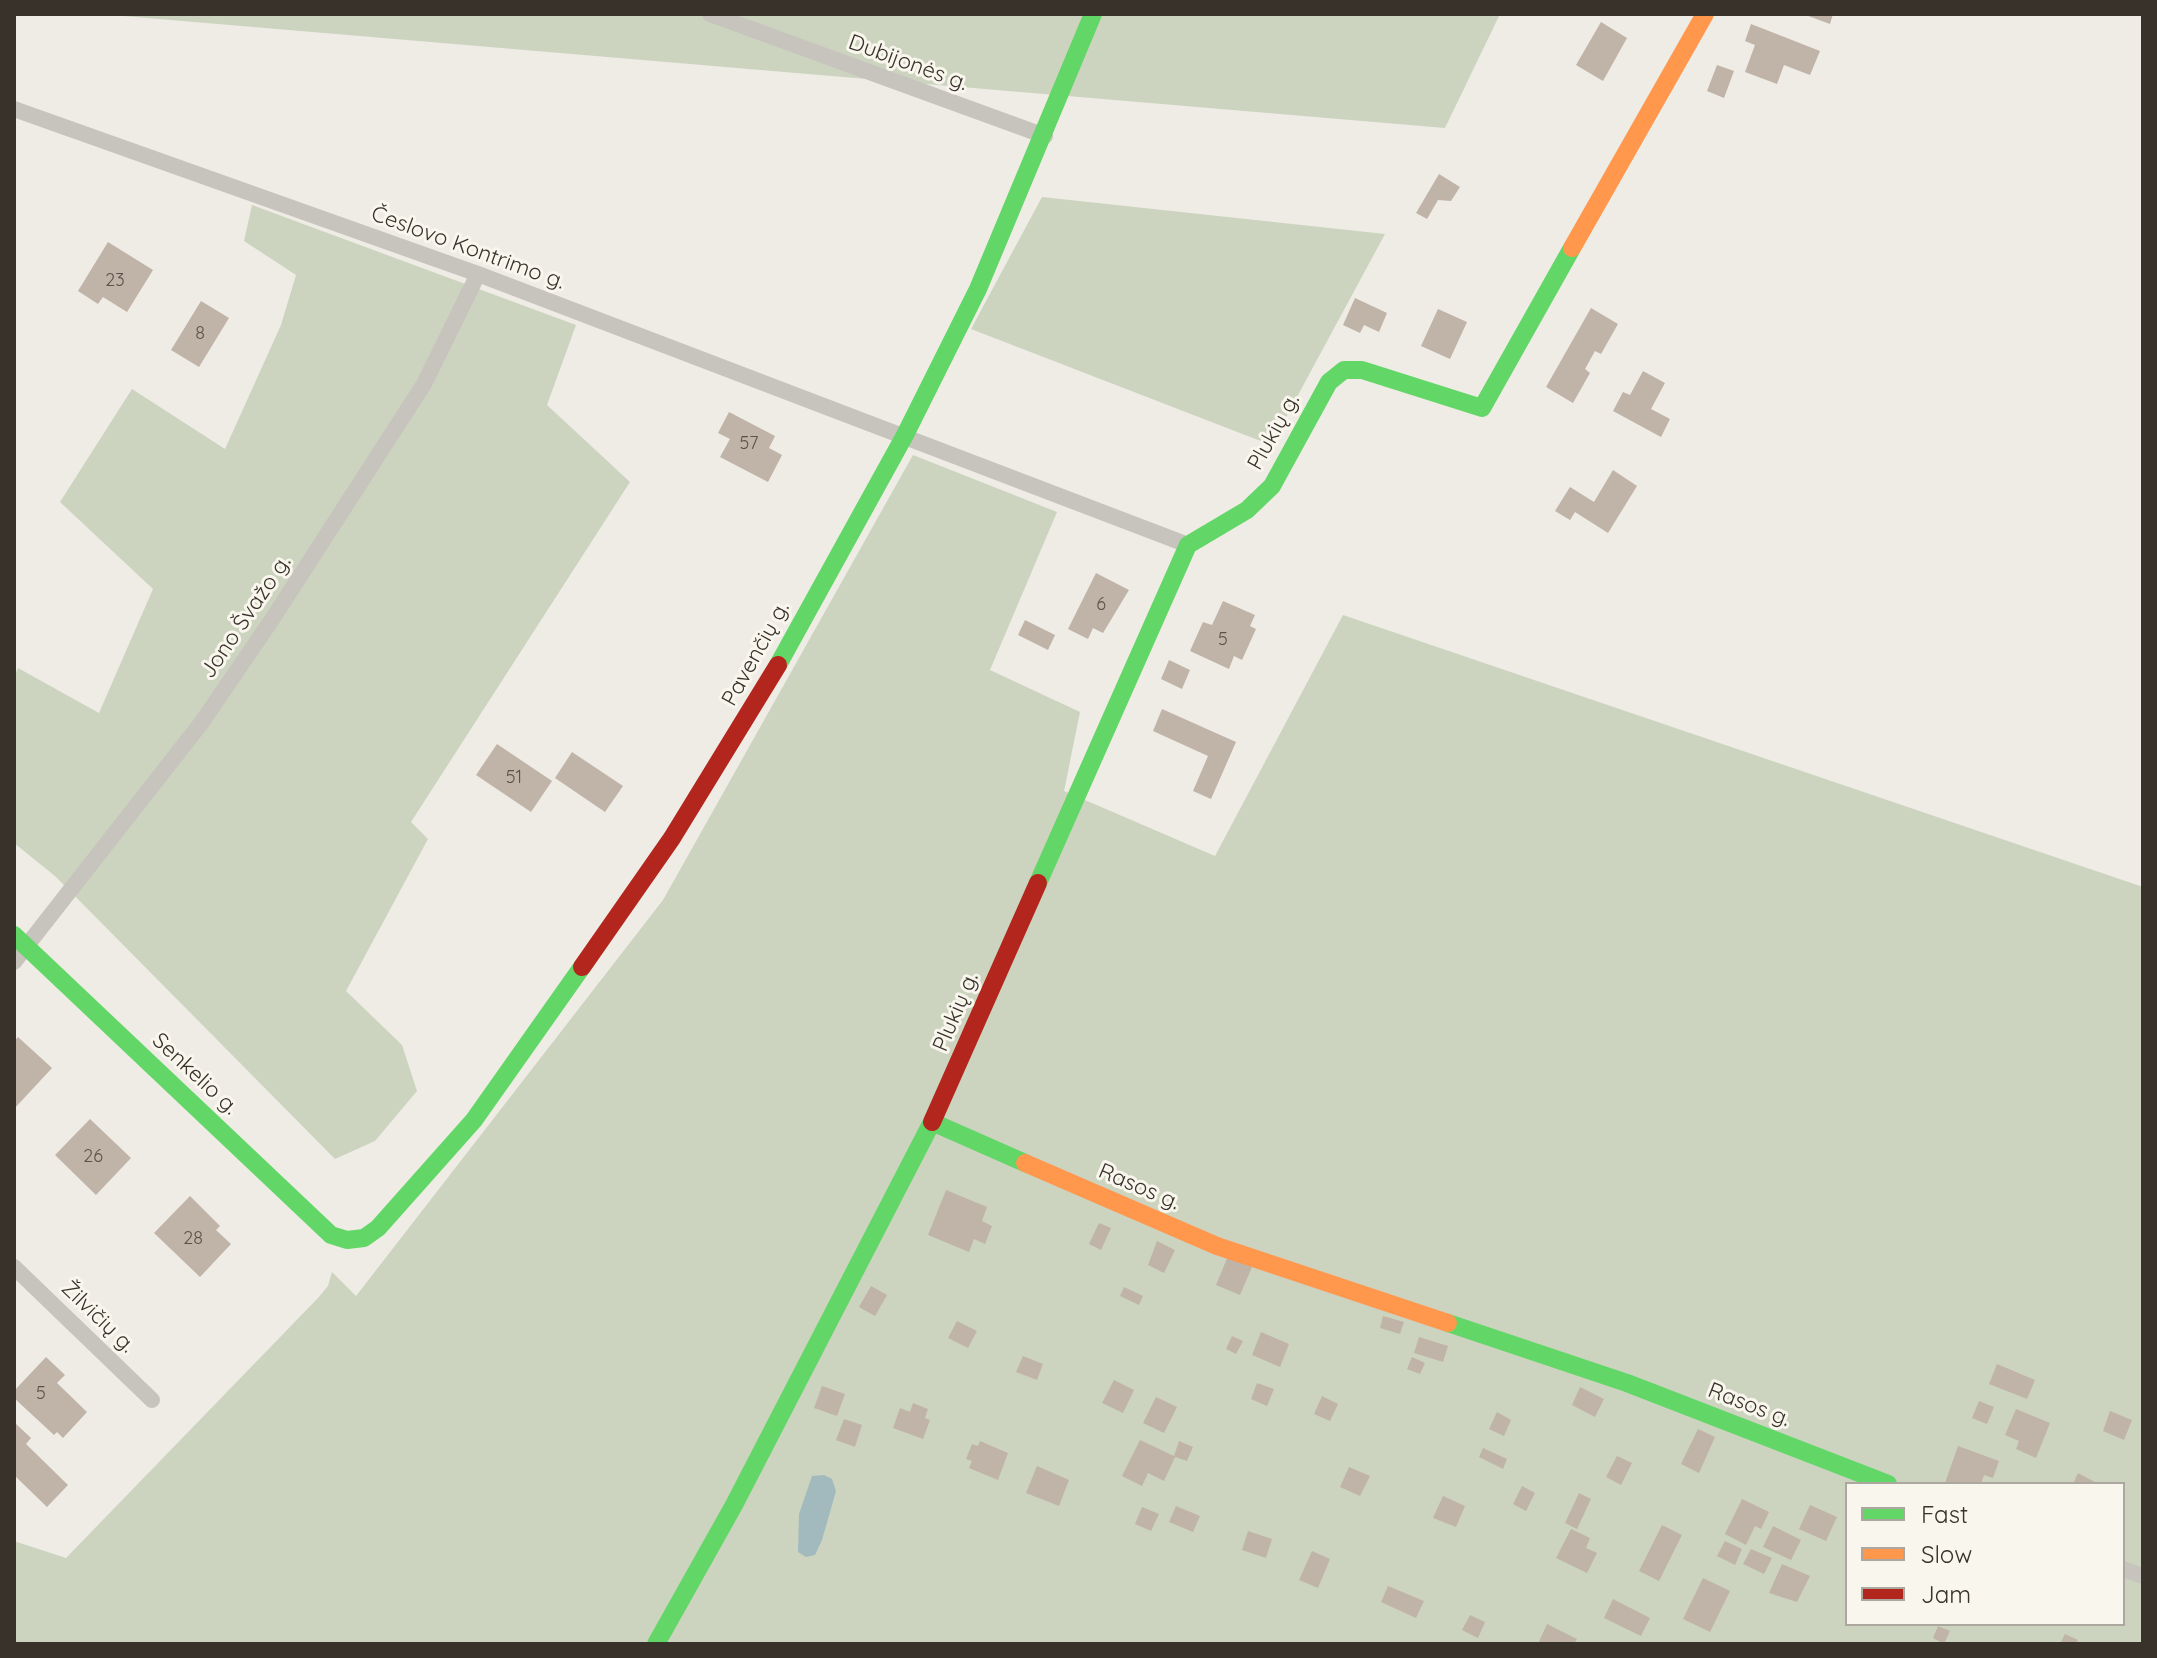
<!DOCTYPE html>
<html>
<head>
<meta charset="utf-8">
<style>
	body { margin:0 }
	#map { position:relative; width:2157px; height:1658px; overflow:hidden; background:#eeece5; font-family:Quicksand,sans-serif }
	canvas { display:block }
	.frame { position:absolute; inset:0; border:16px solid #38322b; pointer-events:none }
	.legend { position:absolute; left:1845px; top:1482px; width:280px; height:144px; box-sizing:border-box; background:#f9f6ed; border:2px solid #aca89f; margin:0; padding:10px 14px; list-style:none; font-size:24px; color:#38322b }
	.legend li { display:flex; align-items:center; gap:16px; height:40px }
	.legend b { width:40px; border:2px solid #aca89f }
</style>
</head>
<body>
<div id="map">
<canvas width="2157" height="1658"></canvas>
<div class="frame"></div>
<ul class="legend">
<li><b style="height:10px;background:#63d668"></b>Fast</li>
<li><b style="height:10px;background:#ff974d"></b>Slow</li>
<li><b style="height:10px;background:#b3261e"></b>Jam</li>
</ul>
</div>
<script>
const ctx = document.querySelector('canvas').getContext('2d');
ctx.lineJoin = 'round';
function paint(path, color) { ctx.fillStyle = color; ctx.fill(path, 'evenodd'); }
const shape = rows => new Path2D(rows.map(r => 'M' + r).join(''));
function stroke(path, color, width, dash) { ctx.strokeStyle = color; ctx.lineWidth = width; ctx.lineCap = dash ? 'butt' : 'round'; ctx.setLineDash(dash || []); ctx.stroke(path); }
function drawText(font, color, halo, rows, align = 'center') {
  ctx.font = font + ' Quicksand,sans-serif'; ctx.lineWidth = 6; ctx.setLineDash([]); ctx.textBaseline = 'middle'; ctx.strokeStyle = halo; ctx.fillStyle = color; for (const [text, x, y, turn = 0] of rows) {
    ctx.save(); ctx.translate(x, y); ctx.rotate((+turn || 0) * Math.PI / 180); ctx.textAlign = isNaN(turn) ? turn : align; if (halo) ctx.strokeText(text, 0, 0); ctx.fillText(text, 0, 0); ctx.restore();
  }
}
const green = shape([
	[100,14,1500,14,1445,128],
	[1042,197,1385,234,1271,445,971,329],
	[252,205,576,325,547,405,630,482,411,822,428,839,346,991,402,1045,417,1091,375,1141,335,1159,55,876,14,843,14,677,18,668,99,713,153,589,60,502,132,389,225,449,281,325,296,275,244,241],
	[913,455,1057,512,990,670,1080,712,1064,791,1215,856,1343,615,2143,887,2143,1644,14,1644,14,1541,66,1558,318,1298,328,1286,332,1272,356,1296,663,900],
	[1847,1484,2123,1484,2123,1624,1847,1624]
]);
const water = shape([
	[824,1475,832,1479,836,1491,822,1540,815,1555,806,1557,798,1552,799,1514,812,1476]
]);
const building = shape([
	[1803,14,1833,14,1830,24],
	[1601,22,1627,38,1603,81,1576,65],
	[1751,24,1820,51,1810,75,1784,65,1777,84,1745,72,1755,45,1745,41],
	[1717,65,1734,71,1724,98,1707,91],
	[1439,174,1460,187,1451,201,1438,200,1427,219,1416,213],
	[108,242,153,270,127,312,103,297,98,304,78,291],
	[1355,298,1387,313,1379,332,1364,325,1360,333,1343,325],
	[201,301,229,318,199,367,171,350],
	[1591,308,1618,324,1601,354,1595,351,1585,369,1590,373,1573,403,1546,387],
	[1438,309,1467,322,1450,359,1421,346],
	[1643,371,1665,383,1651,409,1670,419,1661,437,1613,411,1623,392,1630,395],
	[729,412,775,436,769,448,782,455,768,482,720,457,730,439,718,433],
	[1613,470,1637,486,1608,533,1575,512,1570,520,1555,511,1570,487,1594,502],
	[1096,573,1129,590,1103,633,1093,628,1088,639,1068,629],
	[1223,601,1255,615,1250,626,1256,629,1242,660,1234,656,1229,669,1190,651,1203,622,1212,625],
	[1025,620,1055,635,1048,650,1018,635],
	[1169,660,1190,670,1182,689,1161,679],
	[1162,709,1236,742,1211,799,1193,791,1208,756,1153,731],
	[497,744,552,781,531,812,476,775],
	[572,752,623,786,605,812,555,778],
	[18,1037,52,1068,14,1109,14,1041],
	[90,1119,131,1158,96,1195,55,1155],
	[946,1190,987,1207,982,1221,992,1226,985,1244,974,1239,969,1252,928,1235],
	[190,1196,220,1226,216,1230,231,1244,200,1277,154,1233],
	[1099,1223,1111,1228,1101,1250,1089,1244],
	[1157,1241,1175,1250,1164,1273,1148,1265],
	[1228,1256,1252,1267,1240,1295,1216,1285],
	[871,1286,887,1295,875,1316,859,1307],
	[1124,1287,1143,1296,1139,1305,1120,1296],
	[1383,1316,1404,1322,1400,1334,1380,1328],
	[957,1321,977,1331,968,1348,948,1338],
	[1261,1332,1289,1344,1280,1367,1252,1355],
	[1232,1336,1243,1341,1236,1354,1226,1349],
	[1419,1337,1448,1346,1443,1362,1414,1353],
	[1023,1356,1043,1364,1037,1380,1016,1372],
	[46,1357,65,1375,57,1383,87,1412,63,1438,57,1432,54,1435,14,1398,14,1391],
	[1412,1357,1425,1363,1420,1374,1407,1369],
	[1997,1364,2035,1380,2027,1399,1989,1384],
	[1114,1380,1134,1390,1123,1413,1102,1403],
	[1257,1383,1274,1389,1267,1406,1251,1399],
	[822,1386,845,1394,837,1416,814,1408],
	[1580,1387,1604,1399,1595,1417,1572,1405],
	[1322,1396,1338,1404,1330,1421,1314,1414],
	[1156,1397,1177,1407,1164,1433,1143,1423],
	[1979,1401,1994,1407,1987,1424,1972,1418],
	[913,1403,928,1409,925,1418,930,1420,923,1439,893,1428,900,1408,910,1412],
	[2016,1409,2050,1423,2036,1458,2016,1449,2019,1441,2005,1435],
	[2110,1411,2132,1420,2124,1440,2103,1431],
	[1497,1412,1511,1420,1504,1436,1489,1429],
	[844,1419,862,1425,855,1447,836,1440],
	[14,1422,31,1438,26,1444,68,1485,47,1507,14,1475],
	[1698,1429,1715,1437,1699,1473,1681,1464],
	[1140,1440,1174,1456,1179,1441,1193,1447,1187,1461,1175,1457,1164,1481,1148,1473,1142,1486,1122,1476],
	[980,1441,1008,1453,998,1480,969,1468,972,1461,966,1459,972,1444,978,1446],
	[1958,1446,1999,1461,1993,1478,1984,1475,1981,1484,1945,1483],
	[1483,1448,1507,1459,1503,1469,1479,1457],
	[1617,1456,1632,1463,1621,1485,1606,1477],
	[1037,1466,1069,1480,1059,1506,1026,1493],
	[1349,1467,1370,1476,1360,1496,1340,1487],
	[2078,1473,2095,1482,2094,1484,2073,1484],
	[1522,1486,1535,1493,1526,1511,1513,1504],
	[1579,1493,1591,1499,1577,1529,1565,1523],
	[1443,1496,1465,1506,1456,1527,1433,1518],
	[1742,1499,1769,1512,1761,1529,1755,1526,1746,1545,1725,1534],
	[1810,1505,1837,1517,1826,1541,1799,1529],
	[1176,1506,1200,1516,1193,1532,1169,1522],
	[1142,1507,1159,1514,1151,1531,1135,1524],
	[1662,1525,1682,1535,1659,1581,1639,1571],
	[1773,1526,1801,1540,1791,1560,1763,1547],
	[1571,1529,1590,1538,1586,1548,1597,1553,1587,1573,1556,1558],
	[1248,1531,1272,1539,1266,1558,1242,1550],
	[1725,1541,1742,1549,1735,1565,1717,1556],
	[1751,1549,1772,1558,1764,1574,1743,1564],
	[1312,1551,1330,1559,1318,1588,1299,1580],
	[1782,1564,1810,1576,1797,1602,1769,1593],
	[1703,1578,1730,1591,1710,1632,1683,1619],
	[1388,1586,1424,1601,1416,1618,1381,1602],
	[1613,1599,1650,1618,1641,1636,1604,1618],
	[1470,1615,1485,1622,1478,1638,1462,1630],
	[1547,1624,1577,1639,1574,1644,1538,1644],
	[1938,1626,1950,1631,1944,1644,1933,1638],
	[2065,1634,2078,1640,2076,1644,2060,1644]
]);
const street = shape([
	[710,14,1045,136],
	[14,109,478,274,1188,545],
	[14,962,202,722,273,618,424,384,478,274],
	[14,1267,152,1400],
	[2123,1569,2143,1576]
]);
const fast = shape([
	[778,665,905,435,978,289,1093,14],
	[1038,883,1188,545,1247,510,1272,486,1329,382,1344,370,1362,370,1482,408,1572,248],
	[14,935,331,1235,347,1240,364,1238,378,1228,474,1120,582,967],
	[1448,1323,1627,1383,1888,1484],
	[656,1644,734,1505,932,1122,1025,1163]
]);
const slow = shape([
	[1572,248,1705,14],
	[1025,1163,1217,1246,1448,1323]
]);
const jam = shape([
	[582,967,672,838,778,665],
	[932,1122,1038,883]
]);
const numberNames = [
	["23",115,281],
	["8",200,334],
	["57",749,444],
	["6",1101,605],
	["5",1223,640],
	["51",514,778],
	["26",93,1157],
	["28",193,1239],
	["5",41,1394]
];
const streetNames = [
	["Dubijonės g.",908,63,20],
	["Česlovo Kontrimo g.",468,248,20],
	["Plukių g.",1274,432,-61],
	["Jono Švažo g.",246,617,-56],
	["Pavenčių g.",756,654,-61],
	["Plukių g.",956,1012,-67],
	["Senkelio g.",195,1074,43],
	["Rasos g.",1139,1187,23],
	["Žilvičių g.",98,1317,44],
	["Rasos g.",1749,1405,21]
];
paint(green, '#ccd4c0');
paint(water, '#a2babe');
paint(building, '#c0b3a8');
stroke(street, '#c7c3bd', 16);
stroke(fast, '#63d668', 18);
stroke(slow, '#ff974d', 18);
stroke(jam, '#b3261e', 18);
drawText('18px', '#5a524a', null, numberNames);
drawText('22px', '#38322b', '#f9f6ed', streetNames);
</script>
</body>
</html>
